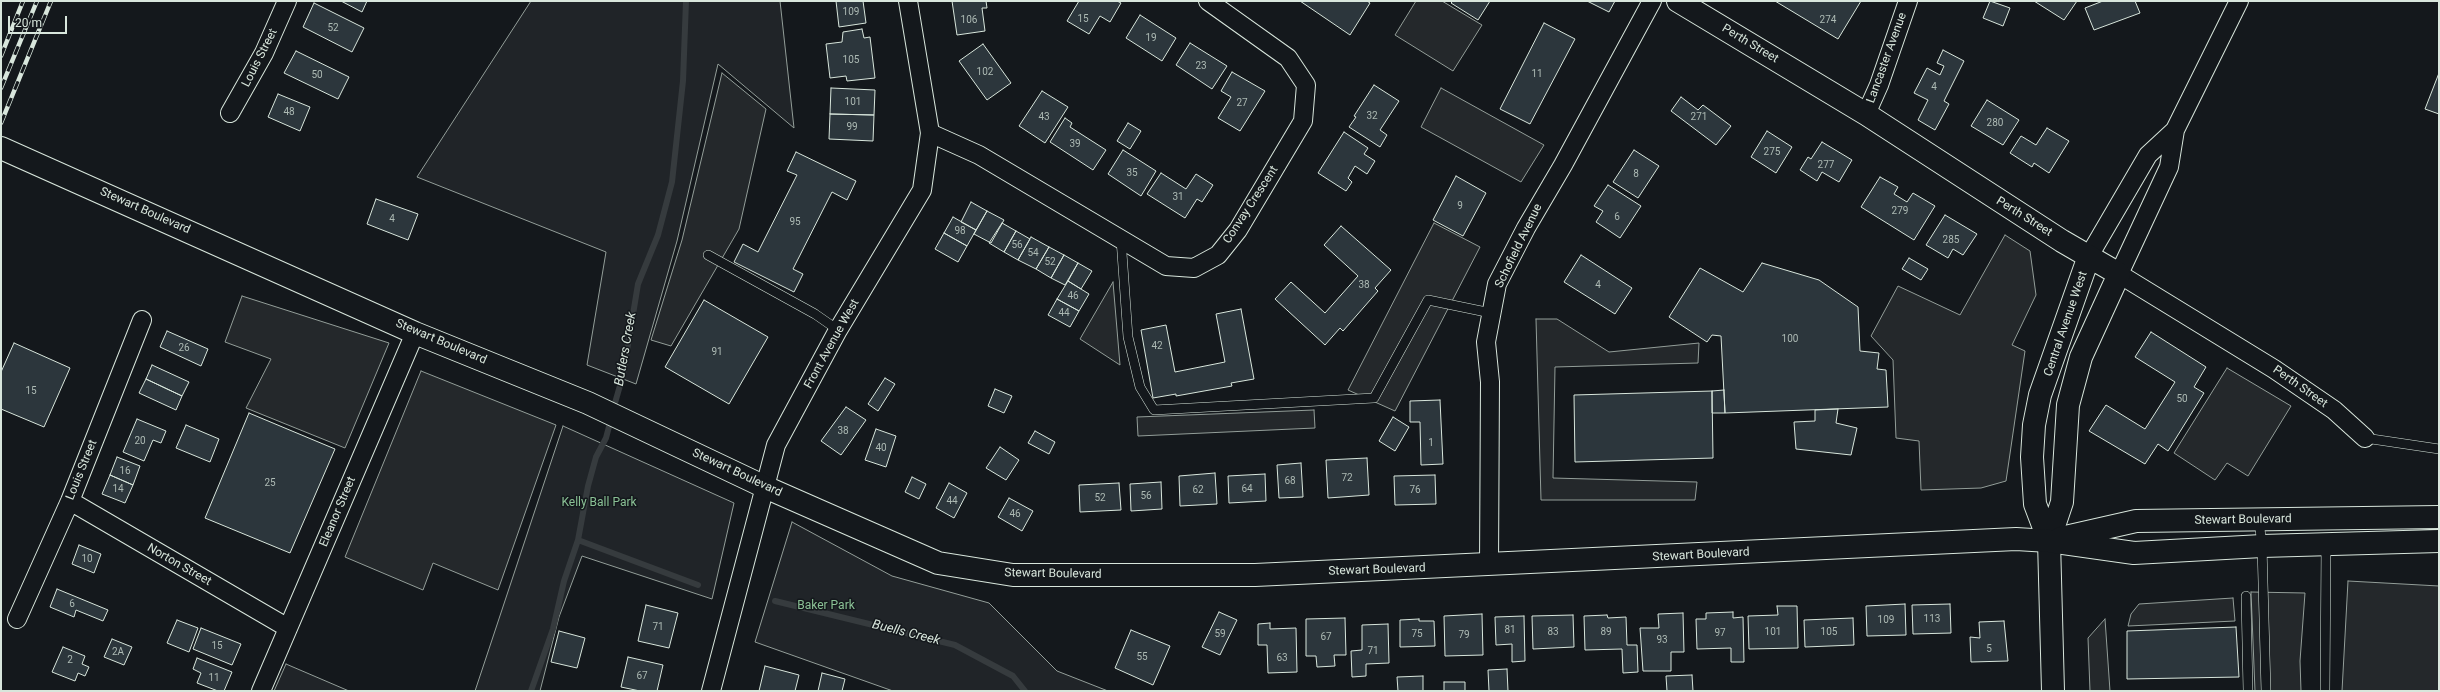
<!DOCTYPE html>
<html>
<head>
<meta charset="utf-8">
<style>
	body { margin:0 }
	#map { position:relative; width:2440px; height:692px; overflow:hidden; background:#14181c; font-family:Roboto,sans-serif }
	canvas { display:block }
	.frame { position:absolute; inset:0; border:2px solid #d8e6dc; pointer-events:none }
	.scale { position:absolute; left:8px; top:16px; width:59px; height:18px; box-sizing:border-box; border:2px solid #d8e6dc; border-top:0; padding-left:5px; font-size:12px; line-height:14px; white-space:nowrap; color:#d8e6dc; -webkit-text-stroke:3px #14181c; paint-order:stroke }
</style>
</head>
<body>
<div id="map">
<canvas width="2440" height="692"></canvas>
<div class="frame"></div>
<div class="scale">20 m</div>
</div>
<script>
const ctx = document.querySelector('canvas').getContext('2d');
ctx.lineJoin = 'round';
function paint(path, color) { ctx.fillStyle = color; ctx.fill(path, 'evenodd'); }
const shape = rows => new Path2D(rows.map(r => 'M' + r).join(''));
function stroke(path, color, width, dash) { ctx.strokeStyle = color; ctx.lineWidth = width; ctx.lineCap = dash ? 'butt' : 'round'; ctx.setLineDash(dash || []); ctx.stroke(path); }
function drawText(font, color, halo, rows, align = 'center') {
  ctx.font = font + ' Roboto,sans-serif'; ctx.lineWidth = 3; ctx.setLineDash([]); ctx.textBaseline = 'middle'; ctx.strokeStyle = halo; ctx.fillStyle = color; for (const [text, x, y, turn = 0] of rows) {
    ctx.save(); ctx.translate(x, y); ctx.rotate((+turn || 0) * Math.PI / 180); ctx.textAlign = isNaN(turn) ? turn : align; if (halo) ctx.strokeText(text, 0, 0); ctx.fillText(text, 0, 0); ctx.restore();
  }
}
const green = shape([
	[531,1,780,1,794,128,718,64,677,241,636,384,587,365,606,252,417,177,531,1],
	[563,426,734,503,712,599,582,556,559,617,540,691,475,691,563,426],
	[792,522,892,576,989,603,1057,671,1108,691,893,691,755,642,792,522],
	[286,664,349,691,274,691,286,664]
]);
const parking = shape([
	[1416,1,1442,1,1482,25,1453,71,1395,35,1416,1],
	[722,73,766,109,739,229,671,346,651,340,682,240,722,73],
	[1441,88,1544,145,1521,182,1421,127,1441,88],
	[1434,223,1480,247,1395,411,1348,390,1434,223],
	[2005,235,2030,251,2036,295,2012,345,2025,351,2006,481,1981,488,1921,490,1919,441,1896,438,1893,360,1871,336,1898,286,1960,315,2005,235],
	[1113,282,1120,365,1080,339,1113,282],
	[242,296,389,343,345,448,246,408,271,359,225,342,242,296],
	[1536,319,1557,319,1609,352,1699,343,1698,363,1555,367,1553,478,1697,482,1695,500,1541,500,1536,319],
	[2227,368,2291,406,2248,476,2227,463,2215,480,2174,453,2227,368],
	[421,371,556,425,498,590,433,563,423,590,345,557,421,371],
	[1314,410,1315,428,1138,436,1137,417,1314,410],
	[2348,581,2439,586,2439,691,2342,691,2348,581],
	[2251,592,2305,593,2300,661,2301,691,2255,691,2251,592],
	[2233,598,2235,621,2128,626,2131,614,2139,604,2233,598],
	[2105,619,2110,691,2090,691,2088,638,2105,619]
]);
const stream = shape([
	[613,410,623,375,638,284,658,235,672,182,683,81,686,1],
	[578,540,698,585],
	[775,601,955,645,1013,676,1025,691],
	[531,691,553,629,564,581,578,540,588,486,596,457,606,438,611,419]
]);
const building = shape([
	[341,1,367,1,362,12,341,1],
	[836,1,863,1,866,23,839,27,836,1],
	[952,1,986,1,987,8,982,8,985,31,957,35,952,1],
	[1079,1,1117,1,1121,3,1110,22,1100,16,1089,34,1067,21,1079,1],
	[1300,1,1367,1,1370,3,1350,35,1300,1],
	[1453,1,1490,1,1478,20,1451,3,1453,1],
	[1587,1,1615,1,1609,12,1587,1],
	[1775,1,1861,1,1838,39,1775,1],
	[1990,1,2010,8,2003,26,1983,18,1990,1],
	[2034,1,2077,1,2064,20,2034,1],
	[2103,1,2135,1,2140,13,2094,30,2085,8,2103,1],
	[314,3,364,28,352,52,303,27,314,3],
	[1140,15,1176,38,1162,61,1126,38,1140,15],
	[1544,23,1575,39,1530,124,1500,109,1544,23],
	[862,29,864,38,870,37,875,78,847,81,846,76,830,78,826,44,842,42,843,32,862,29],
	[1190,43,1227,66,1212,89,1176,65,1190,43],
	[983,44,1011,83,987,100,959,61,983,44],
	[1943,50,1964,61,1944,101,1949,104,1935,130,1918,120,1928,100,1914,93,1927,68,1940,75,1944,66,1937,63,1943,50],
	[296,51,349,77,338,99,284,73,296,51],
	[1232,72,1265,91,1240,131,1218,118,1231,97,1221,91,1232,72],
	[2439,73,2439,114,2425,109,2439,73],
	[1374,85,1399,101,1380,130,1387,135,1380,147,1349,127,1356,117,1354,116,1374,85],
	[831,88,875,90,874,115,830,114,831,88],
	[1042,91,1068,107,1045,143,1019,126,1042,91],
	[278,94,310,107,300,131,268,117,278,94],
	[1681,97,1698,110,1703,105,1731,126,1716,145,1671,111,1681,97],
	[1987,100,2019,120,2003,145,1971,126,1987,100],
	[830,114,874,115,873,141,829,139,830,114],
	[1065,118,1072,123,1070,127,1106,150,1093,170,1050,142,1065,118],
	[1128,123,1141,131,1130,149,1117,141,1128,123],
	[2047,128,2069,141,2049,173,2034,163,2032,167,2010,153,2021,136,2036,145,2047,128],
	[1767,131,1792,147,1776,173,1751,157,1767,131],
	[1344,132,1368,148,1364,154,1375,161,1367,174,1355,166,1348,178,1352,182,1346,191,1318,173,1344,132],
	[1822,142,1852,160,1839,182,1822,172,1817,181,1800,170,1808,157,1811,159,1822,142],
	[1123,150,1156,171,1141,196,1108,174,1123,150],
	[1634,150,1659,166,1638,198,1613,182,1634,150],
	[796,152,856,181,847,200,832,192,793,269,803,274,794,292,734,262,743,244,758,252,797,175,787,171,796,152],
	[1161,173,1186,189,1196,174,1213,185,1202,202,1197,199,1185,218,1147,194,1161,173],
	[1456,176,1486,193,1463,236,1433,220,1456,176],
	[1880,177,1898,187,1894,194,1907,202,1913,193,1935,206,1914,240,1861,207,1880,177],
	[1608,185,1641,206,1620,238,1596,222,1603,211,1594,206,1608,185],
	[376,199,418,214,408,240,367,224,376,199],
	[971,202,987,211,976,230,961,222,971,202],
	[987,211,1004,220,991,243,974,234,987,211],
	[1945,215,1977,234,1963,255,1953,249,1948,258,1926,245,1945,215],
	[953,217,976,230,967,246,944,233,953,217],
	[1002,223,1016,231,1004,252,989,243,1002,223],
	[1341,226,1391,270,1375,288,1378,291,1343,331,1340,328,1325,345,1275,299,1291,282,1325,313,1358,276,1324,245,1341,226],
	[1016,231,1030,239,1018,260,1004,252,1016,231],
	[944,233,967,246,958,262,935,249,944,233],
	[1031,237,1049,247,1036,269,1018,260,1031,237],
	[1049,247,1064,255,1051,278,1036,269,1049,247],
	[1064,255,1078,263,1065,285,1051,278,1064,255],
	[1581,255,1632,288,1615,314,1564,282,1581,255],
	[1909,258,1928,269,1921,280,1902,269,1909,258],
	[1078,263,1092,271,1081,289,1068,281,1078,263],
	[1762,263,1819,280,1858,307,1860,351,1879,353,1877,369,1886,370,1888,407,1725,413,1721,336,1712,335,1707,342,1669,317,1700,268,1743,292,1762,263],
	[1068,281,1089,294,1079,311,1057,299,1068,281],
	[1057,299,1079,311,1070,327,1048,315,1057,299],
	[704,300,768,337,729,404,665,367,704,300],
	[1241,309,1254,379,1231,383,1232,386,1176,396,1176,394,1153,398,1141,330,1166,325,1175,372,1225,362,1216,314,1241,309],
	[167,331,208,349,201,366,160,347,167,331],
	[2151,332,2206,367,2194,387,2204,393,2168,451,2158,444,2145,464,2089,431,2106,405,2145,429,2175,382,2135,357,2151,332],
	[14,343,70,368,44,427,1,409,1,372,14,343],
	[152,365,189,382,182,396,146,379,152,365],
	[885,378,895,384,878,411,868,404,885,378],
	[146,379,182,396,176,410,139,393,146,379],
	[995,389,1012,396,1004,413,988,406,995,389],
	[1724,390,1725,413,1712,413,1712,391,1724,390],
	[1712,391,1713,458,1575,462,1574,395,1712,391],
	[1440,400,1443,464,1421,465,1420,422,1410,422,1410,401,1440,400],
	[846,407,866,420,841,455,821,441,846,407],
	[1838,409,1836,423,1857,428,1851,455,1796,449,1794,422,1815,421,1815,410,1838,409],
	[249,413,335,449,290,553,205,518,249,413],
	[1393,417,1409,427,1395,451,1379,441,1393,417],
	[137,419,166,431,161,443,153,440,144,461,123,452,137,419],
	[186,425,219,439,210,462,176,448,186,425],
	[876,429,896,436,886,467,865,460,876,429],
	[1035,431,1055,442,1049,454,1028,443,1035,431],
	[1000,447,1019,460,1006,480,986,468,1000,447],
	[117,457,140,466,133,485,110,475,117,457],
	[1367,458,1369,495,1328,498,1326,460,1367,458],
	[1301,463,1303,497,1279,498,1277,465,1301,463],
	[1215,473,1217,504,1180,506,1179,476,1215,473],
	[1265,474,1266,501,1229,503,1228,476,1265,474],
	[110,475,133,485,125,503,102,494,110,475],
	[1435,475,1436,504,1395,505,1394,476,1435,475],
	[912,477,926,484,919,499,905,492,912,477],
	[1161,482,1162,509,1131,511,1130,484,1161,482],
	[949,483,967,493,954,518,936,508,949,483],
	[1119,483,1121,510,1080,512,1079,485,1119,483],
	[1009,498,1033,511,1022,531,998,517,1009,498],
	[79,545,101,554,94,573,72,564,79,545],
	[57,589,108,610,103,621,76,610,74,617,50,607,57,589],
	[1905,604,1906,635,1867,636,1866,606,1905,604],
	[1950,604,1951,633,1913,634,1912,605,1950,604],
	[646,605,678,613,669,648,638,641,646,605],
	[1777,606,1797,606,1798,648,1749,649,1748,616,1778,615,1777,606],
	[1219,612,1237,620,1220,655,1202,647,1219,612],
	[1733,612,1733,618,1743,617,1744,662,1731,662,1731,648,1697,649,1696,619,1706,619,1706,613,1733,612],
	[1683,613,1684,652,1671,652,1671,671,1643,671,1640,628,1659,628,1658,614,1683,613],
	[1482,614,1483,655,1445,656,1444,616,1482,614],
	[1573,615,1574,647,1533,649,1532,616,1573,615],
	[1607,615,1608,618,1626,617,1627,645,1637,645,1638,672,1623,673,1622,649,1585,650,1584,616,1607,615],
	[1524,616,1525,661,1512,662,1512,644,1496,645,1495,617,1524,616],
	[1345,618,1346,655,1334,655,1335,666,1317,667,1316,656,1306,656,1306,619,1345,618],
	[1853,618,1854,645,1805,647,1804,620,1853,618],
	[1419,619,1419,621,1434,621,1435,646,1400,647,1400,620,1419,619],
	[177,620,198,628,189,652,167,643,177,620],
	[2004,621,2008,661,1971,662,1970,637,1980,638,1979,622,2004,621],
	[1270,623,1270,629,1296,628,1297,672,1268,673,1267,645,1258,645,1258,624,1270,623],
	[1388,624,1389,663,1366,664,1366,676,1352,677,1351,651,1362,650,1362,625,1388,624],
	[2236,627,2239,677,2127,679,2127,631,2236,627],
	[201,628,241,644,232,665,193,649,201,628],
	[1131,630,1170,646,1153,685,1115,668,1131,630],
	[559,631,585,638,577,668,551,662,559,631],
	[112,639,132,647,124,665,104,657,112,639],
	[63,647,85,656,82,664,89,667,85,676,78,673,75,681,52,672,63,647],
	[628,657,663,665,657,691,640,691,621,687,628,657],
	[197,658,232,672,224,691,218,691,197,683,201,673,193,669,197,658],
	[765,666,799,675,795,691,759,691,765,666],
	[1507,669,1508,691,1489,691,1488,670,1507,669],
	[822,673,845,679,842,691,818,691,822,673],
	[1692,675,1693,691,1667,691,1666,676,1692,675],
	[1423,676,1423,691,1398,691,1397,677,1423,676],
	[1444,682,1465,682,1465,691,1444,691,1444,682]
]);
const service = shape([
	[1121,239,1128,337,1140,387,1154,410,1374,398,1428,300,1491,313],
	[708,255,815,314,838,330],
	[2365,438,2439,449],
	[2259,520,2262,546,2266,691],
	[2246,596,2248,691],
	[2325,691,2326,544]
]);
const minor = shape([
	[2239,1,2175,130,2169,167,2119,274,2274,369,2334,410,2365,438],
	[230,113,264,53,287,1],
	[1866,114,1879,85,1908,1],
	[930,133,979,155,1166,266,1194,268,1218,255,1238,230,1303,121,1306,85,1288,58,1208,1],
	[2089,256,2148,155,2175,130],
	[70,501,288,628],
	[1489,565,1490,382,1486,342,1497,284,1526,228,1563,165,1652,1],
	[17,619,70,501,142,320],
	[261,691,415,333],
	[711,691,776,445,838,330,922,190,930,133,908,1]
]);
const tertiary = shape([
	[1678,1,1866,114,2062,241,2119,274,2081,357,2068,405,2062,502,2049,541],
	[2053,691,2049,541,2035,504,2032,457,2034,425,2040,395,2089,256]
]);
const primary = shape([
	[1,148,415,333,588,403,765,487,938,563,1013,575,1255,575,2016,539,2049,541,2134,553,2262,546,2439,541],
	[2061,538,2136,521,2439,517]
]);
const rail = shape([
	[1,56,23,1],
	[1,88,37,1],
	[1,123,51,1]
]);
const numberNames = [
	["109",851,12],
	["15",1083,19],
	["106",969,20],
	["274",1828,20],
	["52",333,28],
	["19",1151,38],
	["105",851,60],
	["23",1201,66],
	["102",985,72],
	["11",1537,74],
	["50",317,75],
	["4",1934,87],
	["101",853,102],
	["27",1242,103],
	["48",289,112],
	["32",1372,116],
	["43",1044,117],
	["271",1699,117],
	["280",1995,123],
	["99",852,127],
	["39",1075,144],
	["275",1772,152],
	["277",1826,165],
	["35",1132,173],
	["8",1636,174],
	["31",1178,197],
	["9",1460,206],
	["279",1900,211],
	["6",1617,217],
	["4",392,219],
	["95",795,222],
	["98",960,231],
	["285",1951,240],
	["56",1017,245],
	["54",1033,253],
	["52",1050,262],
	["38",1364,285],
	["4",1598,285],
	["46",1073,296],
	["44",1064,313],
	["100",1790,339],
	["42",1157,346],
	["26",184,348],
	["91",717,352],
	["15",31,391],
	["50",2182,399],
	["38",843,431],
	["20",140,441],
	["1",1431,443],
	["40",881,448],
	["16",125,471],
	["72",1347,478],
	["68",1290,481],
	["25",270,483],
	["14",118,489],
	["64",1247,489],
	["62",1198,490],
	["76",1415,490],
	["56",1146,496],
	["52",1100,498],
	["44",952,501],
	["46",1015,514],
	["10",87,559],
	["6",72,604],
	["113",1932,619],
	["109",1886,620],
	["71",658,627],
	["81",1510,630],
	["83",1553,632],
	["89",1606,632],
	["101",1773,632],
	["105",1829,632],
	["97",1720,633],
	["59",1220,634],
	["75",1417,634],
	["79",1464,635],
	["67",1326,637],
	["93",1662,640],
	["15",217,646],
	["5",1989,649],
	["71",1373,651],
	["2A",118,652],
	["55",1142,657],
	["63",1282,658],
	["2",70,660],
	["67",642,676],
	["11",214,678]
];
const streetNames = [
	["Perth Street",1750,44,31],
	["Louis Street",260,58,-63],
	["Lancaster Avenue",1887,58,-70],
	["Convay Crescent",1251,205,-57],
	["Stewart Boulevard",145,211,24],
	["Perth Street",2024,217,32],
	["Schofield Avenue",1519,246,-64],
	["Central Avenue West",2066,324,-71],
	["Stewart Boulevard",441,342,23],
	["Front Avenue West",832,344,-61],
	["Perth Street",2300,387,35],
	["Louis Street",82,470,-68],
	["Stewart Boulevard",737,473,25],
	["Eleanor Street",338,512,-67],
	["Stewart Boulevard",2243,520,-1],
	["Stewart Boulevard",1701,555,-3],
	["Norton Street",179,565,30],
	["Stewart Boulevard",1377,570,-2],
	["Stewart Boulevard",1053,574,1]
];
const parkNames = [
	["Kelly Ball Park",599,503],
	["Baker Park",826,606]
];
const waterNames = [
	["Butlers Creek",626,349,-80],
	["Buells Creek",906,633,14]
];
paint(green, '#202428');
stroke(green, '#939e99', 1);
paint(parking, '#24282b');
stroke(parking, '#939e99', 1);
stroke(stream, '#363b3e', 6);
paint(building, '#2c363c');
stroke(building, '#d8e6dc', 1);
stroke(service, '#d8e6dc', 10);
stroke(minor, '#d8e6dc', 20);
stroke(tertiary, '#d8e6dc', 24);
stroke(primary, '#d8e6dc', 24);
stroke(service, '#14181c', 9);
stroke(minor, '#14181c', 18);
stroke(tertiary, '#14181c', 22);
stroke(primary, '#14181c', 22);
stroke(rail, '#d8e6dc', 4.5);
stroke(rail, '#14181c', 3, [9]);
drawText('10px', '#adbab4', null, numberNames);
drawText('12px', '#d8e6dc', '#14181c', streetNames);
drawText('12px', '#8ac095', '#14181c', parkNames);
drawText('italic 13px', '#d8e6dc', '#14181c', waterNames);
</script>
</body>
</html>
